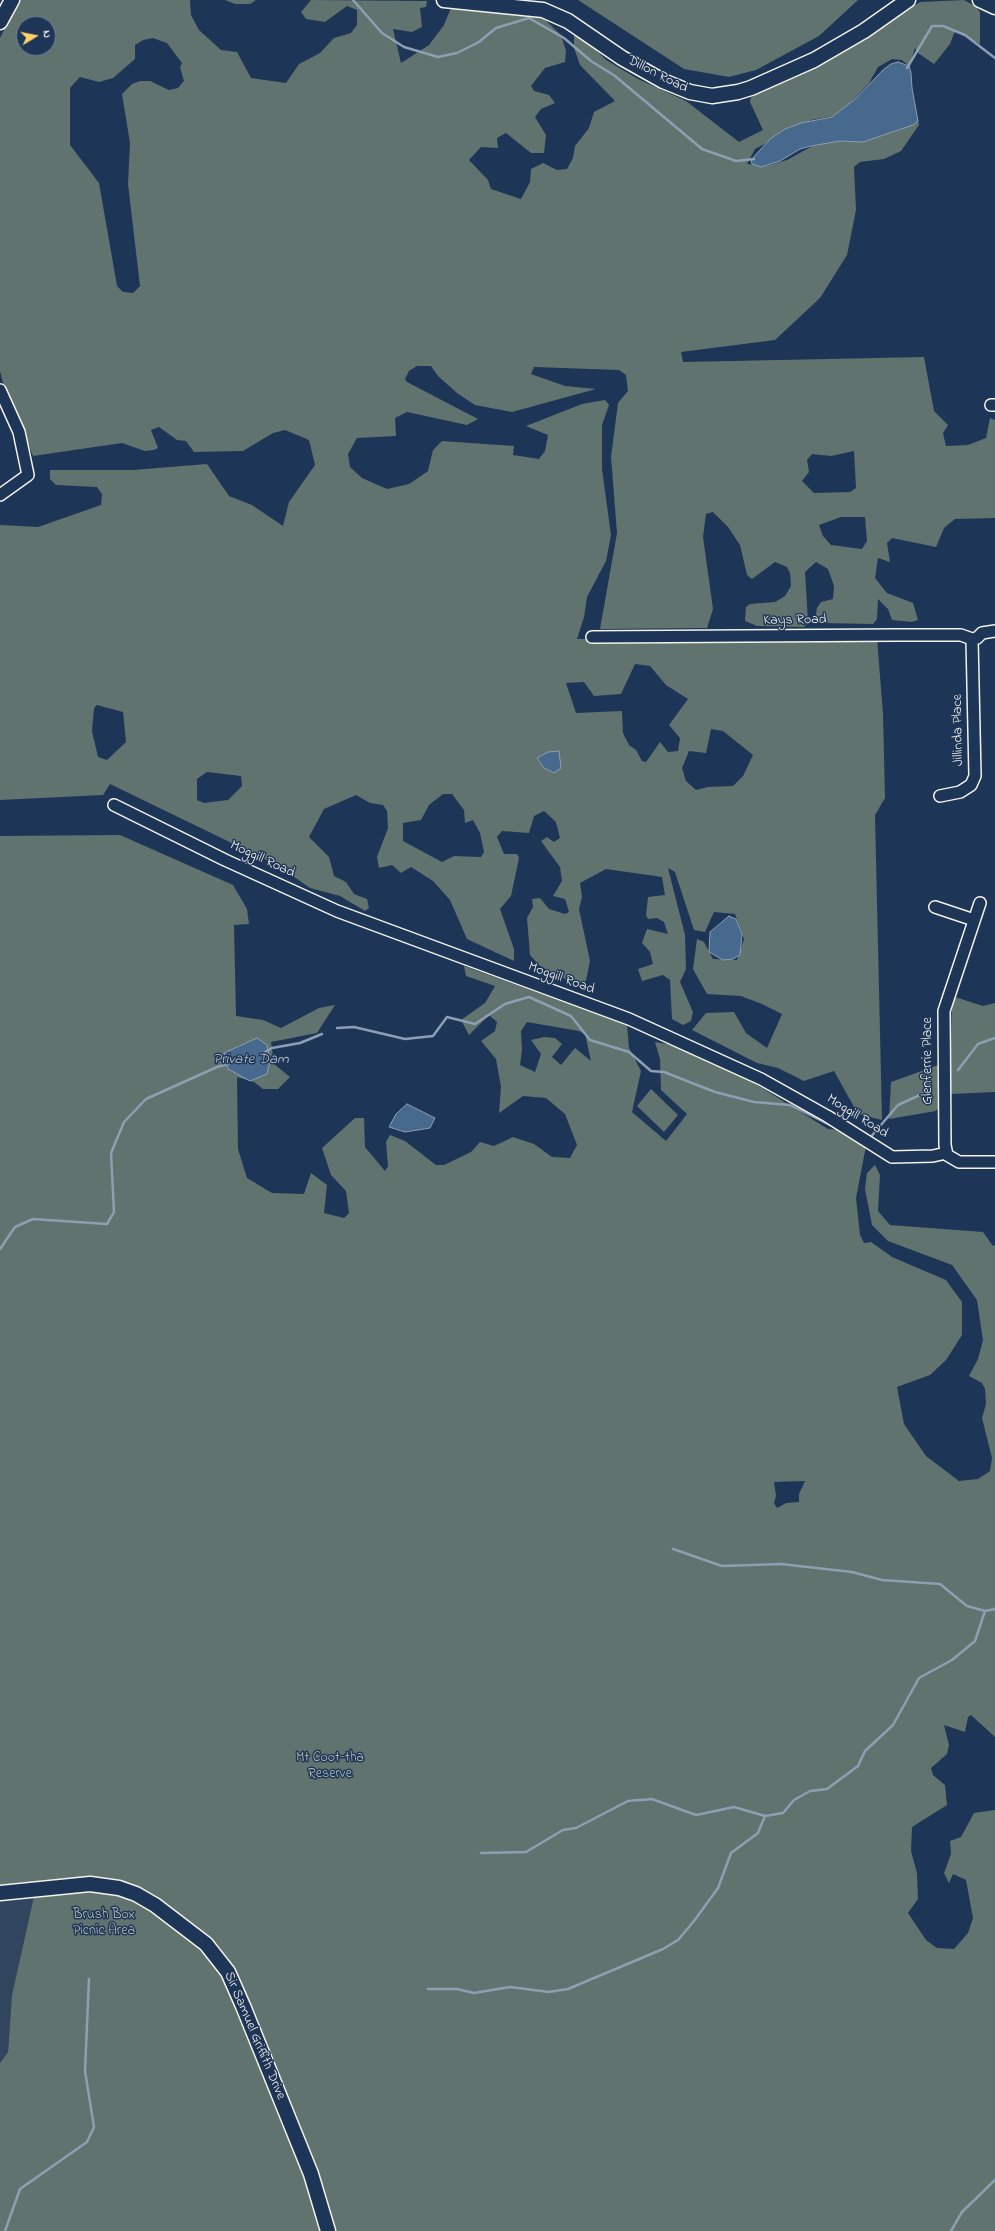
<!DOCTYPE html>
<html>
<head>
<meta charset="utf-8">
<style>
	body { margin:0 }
	#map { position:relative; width:995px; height:2231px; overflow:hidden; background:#1d3557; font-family:"Indie Flower",sans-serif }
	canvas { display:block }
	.north { position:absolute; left:16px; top:16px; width:40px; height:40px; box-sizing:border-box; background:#1d3557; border:1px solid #738091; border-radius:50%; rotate:80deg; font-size:11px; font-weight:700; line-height:16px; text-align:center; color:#f4f1e8 }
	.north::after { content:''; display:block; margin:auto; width:14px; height:18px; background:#ffd166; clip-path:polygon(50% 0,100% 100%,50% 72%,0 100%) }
</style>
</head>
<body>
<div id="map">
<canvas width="995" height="2231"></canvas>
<div class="north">N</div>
</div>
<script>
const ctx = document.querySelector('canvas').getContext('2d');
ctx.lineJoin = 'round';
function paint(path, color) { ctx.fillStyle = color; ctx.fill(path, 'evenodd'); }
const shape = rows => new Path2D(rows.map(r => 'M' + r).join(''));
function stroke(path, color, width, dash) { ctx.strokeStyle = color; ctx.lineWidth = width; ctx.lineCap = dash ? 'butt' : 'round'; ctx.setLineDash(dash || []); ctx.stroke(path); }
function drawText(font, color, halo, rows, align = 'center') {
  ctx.font = font + ' "Indie Flower",sans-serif'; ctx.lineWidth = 3; ctx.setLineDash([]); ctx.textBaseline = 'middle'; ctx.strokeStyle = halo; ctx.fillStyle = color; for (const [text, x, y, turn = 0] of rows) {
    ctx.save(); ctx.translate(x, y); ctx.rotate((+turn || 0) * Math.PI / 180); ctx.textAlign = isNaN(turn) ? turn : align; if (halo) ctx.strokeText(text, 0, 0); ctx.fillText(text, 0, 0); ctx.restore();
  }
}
const built = shape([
	[34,1895,12,1995,8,2052,0,2063,0,1900]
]);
const green = shape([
	[19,0,190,0,191,15,199,30,221,50,237,52,251,78,286,83,299,64,320,53,334,38,351,33,357,25,357,10,347,6,325,22,306,19,301,12,311,0,427,1,426,7,420,8,422,27,412,32,393,29,401,63,429,45,444,25,451,8,490,9,541,16,561,35,566,51,565,62,545,68,531,86,534,91,549,95,555,103,541,109,535,117,546,135,544,153,531,153,506,133,497,138,498,148,481,147,469,160,488,180,491,189,521,199,530,182,531,169,543,163,557,170,567,169,573,158,575,146,589,128,594,112,615,101,580,65,574,48,574,28,606,60,638,79,686,101,739,142,763,130,750,102,751,97,850,48,920,2,964,0,975,6,980,12,980,44,955,31,950,44,934,64,918,53,915,48,909,66,902,60,892,59,878,67,869,83,839,115,811,120,755,149,747,164,766,166,787,160,827,138,911,118,918,119,919,125,901,151,884,159,860,162,854,167,856,210,847,255,820,298,775,340,681,352,683,362,924,357,934,411,948,425,943,433,946,446,968,445,986,438,990,418,995,420,995,518,955,519,944,528,936,547,892,538,887,543,890,562,878,558,875,578,887,593,913,603,918,620,912,622,892,620,888,609,878,599,877,619,873,624,819,623,815,620,817,608,821,602,833,599,834,586,828,569,816,562,805,572,808,622,804,627,757,626,745,621,746,607,750,604,775,602,785,596,791,586,790,573,787,567,775,562,752,579,747,575,740,545,728,527,713,512,706,514,703,537,713,609,707,628,600,629,617,533,611,457,618,403,628,391,626,375,619,370,534,367,531,374,565,386,596,389,512,412,475,405,457,393,438,376,431,366,417,366,409,371,405,379,407,382,478,419,467,425,407,412,395,418,396,436,357,438,348,454,350,467,362,478,387,489,409,484,428,471,433,450,442,441,514,446,513,455,539,459,545,451,548,435,526,426,582,404,605,400,609,405,602,425,602,469,611,535,606,561,587,597,584,617,577,639,877,638,883,714,885,798,875,815,882,1120,858,1114,834,1071,804,1081,778,1068,757,1063,692,1030,706,1013,734,1012,746,1033,767,1048,782,1014,762,1004,741,996,707,994,693,969,697,939,704,942,713,959,737,960,744,939,735,914,714,912,705,932,694,930,675,872,668,868,685,935,686,969,680,982,693,1012,691,1021,683,1025,672,1019,670,980,663,975,642,981,638,969,653,964,650,952,642,943,647,929,668,934,664,922,657,918,648,919,646,915,648,897,665,895,662,877,606,869,580,883,582,897,579,909,590,961,585,985,557,976,539,965,530,955,527,918,533,907,532,899,540,898,549,909,565,914,569,912,565,899,553,896,562,881,560,867,541,841,547,837,554,842,560,838,556,822,544,811,534,816,529,833,502,831,497,837,504,854,517,854,519,858,511,896,500,909,514,949,514,961,467,939,450,900,433,881,411,867,401,873,392,865,379,868,377,857,388,828,387,811,383,805,370,803,356,795,324,809,309,837,329,857,334,876,346,882,354,894,367,899,369,908,365,911,340,896,310,888,277,865,110,784,103,795,0,800,0,525,38,527,101,505,102,494,97,487,56,485,50,479,50,470,133,470,207,464,229,496,252,505,283,526,289,502,315,465,309,440,285,430,273,433,243,451,194,452,186,441,177,440,159,427,151,430,158,448,154,450,145,451,122,443,33,456,3,383,0,371,0,38],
	[24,24,48,24,48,48,24,48],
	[153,38,167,43,182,63,180,67,184,81,178,88,169,90,150,81,140,81,132,84,122,94,130,143,128,184,140,286,133,293,123,292,117,286,99,183,70,145,70,88,80,77,99,82,113,78,135,59,135,45,143,40],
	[854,451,856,488,850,492,814,493,802,481,809,472,807,460,812,454,831,456],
	[841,517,865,517,867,541,862,549,831,545,823,536,819,525],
	[635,664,650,666,666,685,688,699,669,725,680,738,678,751,668,752,660,742,646,762,642,761,636,750,629,745,623,733,622,711,576,713,566,683,584,682,594,696,621,694],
	[97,705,123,712,126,742,107,760,98,757,92,731,94,708],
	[711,729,723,731,753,755,743,776,733,786,708,787,696,790,686,781,682,768,689,751,706,753],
	[207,772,241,776,242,786,228,800,204,803,197,800,197,779],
	[443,794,452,794,464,810,465,823,473,820,480,833,484,852,481,857,454,856,442,862,403,841,403,823,421,820,429,805],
	[225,0,255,0,255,1,250,4,235,4],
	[578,0,858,0,819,36,756,70,729,77,684,69],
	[120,835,233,885,247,909,249,924,234,925,236,1016,263,1020,281,1028,319,1008,335,1005,317,1033,271,1042,274,1064,290,1077,278,1089,263,1089,254,1082,237,1077,238,1149,247,1178,272,1193,304,1194,311,1173,327,1185,324,1213,344,1218,349,1213,346,1191,331,1175,322,1148,355,1118,364,1118,365,1147,385,1171,388,1166,386,1142,390,1135,405,1141,436,1165,444,1165,471,1152,480,1142,494,1146,513,1137,534,1144,552,1157,570,1158,577,1145,565,1114,546,1098,523,1096,499,1113,501,1087,496,1059,481,1041,495,1031,497,1022,489,1015,469,1035,461,1020,485,1003,495,986,466,976,464,966,627,1025,629,1048,641,1071,632,1112,666,1141,687,1114,661,1090,660,1059,655,1042,691,1048,730,1068,828,1129,843,1130,866,1146,856,1198,860,1235,864,1243,871,1242,892,1257,946,1280,962,1302,962,1335,946,1360,930,1375,897,1387,904,1424,926,1456,959,1481,978,1479,990,1471,992,1458,982,1418,986,1404,985,1389,982,1383,969,1376,978,1359,983,1340,977,1300,952,1265,888,1241,872,1225,865,1189,867,1173,875,1165,880,1175,878,1211,890,1225,983,1232,993,1246,995,1245,995,1737,971,1715,968,1717,965,1732,944,1725,949,1745,947,1754,931,1768,933,1775,945,1785,947,1805,912,1827,911,1851,917,1873,918,1899,908,1913,926,1940,937,1948,954,1949,968,1933,973,1918,966,1880,953,1874,949,1883,944,1873,951,1854,950,1841,961,1837,974,1813,995,1810,995,2231,0,2231,0,2063,8,2052,12,1995,34,1896,0,1900,0,836],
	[527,1022,579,1031,585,1034,591,1061,575,1048,561,1065,552,1057,562,1044,555,1038,544,1037,531,1040,541,1054,535,1072,520,1065,522,1050,521,1031],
	[805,1481,799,1494,799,1502,786,1503,777,1508,774,1503,776,1496,774,1482],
	[952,996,983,1006,995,1003,995,1092,951,1094,936,1111,889,1119,891,1082,941,1064,951,1046],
	[651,1089,678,1115,664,1132,637,1106]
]);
const water = shape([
	[898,62,909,66,911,73,912,88,918,121,913,125,863,142,840,141,811,146,800,149,780,161,761,167,752,164,751,160,770,139,785,129,801,123,832,117,854,100,883,70,891,64,898,62],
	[559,751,561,768,554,773,544,768,537,758,548,752,559,751],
	[729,916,736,919,742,934,740,955,733,959,723,960,709,952,710,932,729,916],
	[257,1038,267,1045,270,1061,267,1074,250,1081,228,1069,224,1053,257,1038],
	[407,1104,435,1118,430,1128,405,1132,389,1127,396,1114,407,1104]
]);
const stream = shape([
	[353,0,382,33,404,47,438,57,457,53,479,42,496,28,529,18,564,38,591,61,615,76,702,149,736,161,754,159],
	[907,68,932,26,943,26,965,35,995,58],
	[337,1028,354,1027,405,1039,433,1036,447,1017,475,1024,505,1004,529,997,571,1016,590,1040,629,1052,651,1071,664,1072,715,1092,754,1102,790,1105,836,1128],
	[265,1052,272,1048,300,1043,322,1034],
	[958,1070,978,1044,995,1038],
	[869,1139,898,1105,931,1090],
	[0,1249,15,1227,33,1219,107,1224,114,1212,111,1153,124,1122,146,1099,217,1067,228,1064],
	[673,1549,722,1566,781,1564,852,1572,882,1580,940,1584,967,1606,985,1611,995,1609],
	[481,1853,526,1852,563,1830,576,1828,628,1801,652,1799,696,1815,734,1807,765,1816,783,1813,794,1800,810,1791,827,1789,858,1766,865,1751,893,1725,919,1678,952,1660,975,1641,985,1611],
	[428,1989,457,1989,474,1993,510,1987,549,1992,568,1989,663,1949,678,1940,694,1921,718,1888,731,1853,758,1833,765,1816],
	[5,2231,20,2189,87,2142,94,2127,85,2071,89,1979],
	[951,2231,962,2212,995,2180]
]);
const minor = shape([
	[0,390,19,432,28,475,0,495],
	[991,405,995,405],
	[592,637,897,635,961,635,972,639,977,638,982,633,995,631],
	[940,796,960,792,971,785,975,776,972,639],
	[114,805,225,860,337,911,629,1019,761,1079,827,1116,892,1157,933,1156,946,1153],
	[980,903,944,1011,945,1145,947,1155,959,1162,995,1162],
	[935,907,974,920]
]);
const major = shape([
	[444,0,543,10,568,21,622,58,663,81,690,92,712,96,738,92,751,88,814,60,864,31,908,0],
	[980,0,995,7],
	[0,22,12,0],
	[0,1893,90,1884,119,1888,136,1894,155,1905,206,1944,228,1972,243,2006,311,2174,328,2231]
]);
const streetNames = [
	["Dillon Road",657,75,27],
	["Kays Road",795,621,-1],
	["Jillinda Place",959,730,-91],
	["Moggill Road",262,860,25],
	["Moggill Road",561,979,20],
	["Glenferrie Place",929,1061,-90],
	["Moggill Road",857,1117,32],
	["Sir Samuel Griffith Drive",254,2036,67]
];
const parkNames = [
	["Mt Coot-tha",330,1759],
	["Reserve",330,1775],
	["Brush Box",104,1916],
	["Picnic Area",104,1932]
];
const waterNames = [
	["Private Dam",251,1061]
];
paint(built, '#32455e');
paint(green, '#60736e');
paint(water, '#48698e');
stroke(water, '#8d9fb2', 1);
stroke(stream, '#8d9fb2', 2.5);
stroke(minor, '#f4f1e8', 14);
stroke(major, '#f4f1e8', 17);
stroke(minor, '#1d3557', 11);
stroke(major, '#1d3557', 14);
drawText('14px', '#f4f1e8', '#1d3557', streetNames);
drawText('14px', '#b9bfb7', '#1d3557', parkNames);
drawText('italic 15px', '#b8c1c8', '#1d3557', waterNames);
</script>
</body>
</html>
